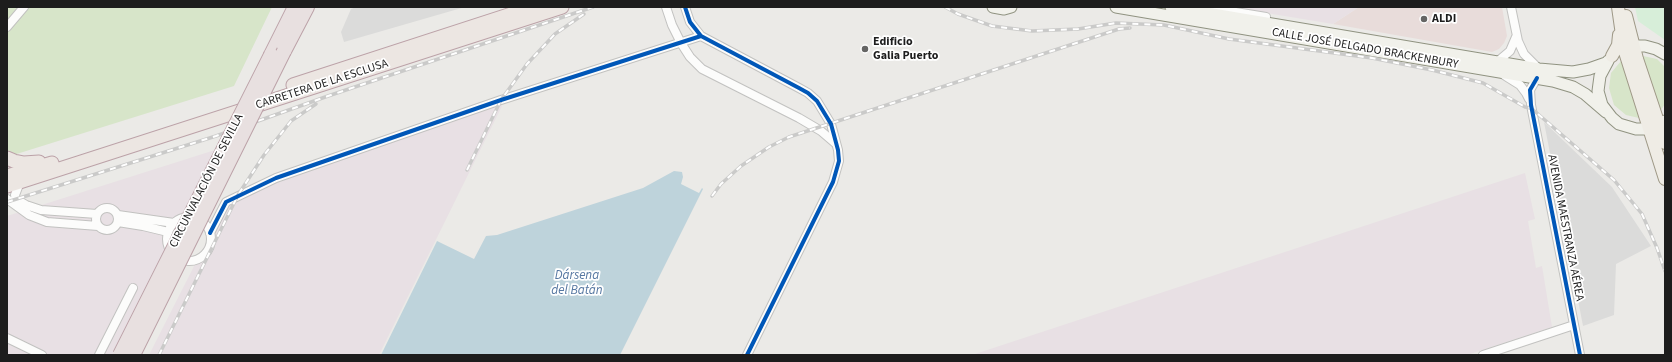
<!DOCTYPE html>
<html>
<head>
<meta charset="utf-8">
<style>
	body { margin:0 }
	#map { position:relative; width:1672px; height:362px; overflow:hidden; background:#ebeae7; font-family:"Source Sans 3",sans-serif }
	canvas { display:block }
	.frame { position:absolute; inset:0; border:8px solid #1d1d1d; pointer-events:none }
</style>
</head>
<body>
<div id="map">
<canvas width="1672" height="362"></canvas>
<div class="frame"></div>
</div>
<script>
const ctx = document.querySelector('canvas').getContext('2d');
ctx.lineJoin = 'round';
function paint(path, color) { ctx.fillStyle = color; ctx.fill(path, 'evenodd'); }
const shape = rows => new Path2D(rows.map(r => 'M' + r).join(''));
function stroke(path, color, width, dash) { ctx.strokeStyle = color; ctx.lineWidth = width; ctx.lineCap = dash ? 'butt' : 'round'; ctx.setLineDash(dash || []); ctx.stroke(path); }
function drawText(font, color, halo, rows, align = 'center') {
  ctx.font = font + ' "Source Sans 3",sans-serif'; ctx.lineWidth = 3.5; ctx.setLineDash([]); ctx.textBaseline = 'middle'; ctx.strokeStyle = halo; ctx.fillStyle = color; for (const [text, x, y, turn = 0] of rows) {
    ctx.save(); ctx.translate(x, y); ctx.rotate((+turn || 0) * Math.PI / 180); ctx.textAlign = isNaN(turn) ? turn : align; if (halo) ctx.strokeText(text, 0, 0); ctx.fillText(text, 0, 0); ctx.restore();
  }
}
const commercial = shape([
	[1359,7,1502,7,1507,36,1504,43,1499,49,1492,52,1333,24]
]);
const industrial = shape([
	[1230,7,1359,7,1333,24],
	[498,104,502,106,379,355,149,355,225,205,275,181],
	[215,150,113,355,7,355,7,216],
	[1525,173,1535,219,1528,221,1536,268,1542,266,1552,327,1467,355,972,355]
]);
const grass = shape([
	[7,7,272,7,234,86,7,157],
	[1643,56,1657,59,1665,67,1665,104,1661,110],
	[1621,61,1639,118,1626,115,1614,105,1609,88,1611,73]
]);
const park = shape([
	[1635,7,1665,7,1665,40,1638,21]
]);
const parking = shape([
	[356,7,465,7,344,42,341,32,351,9],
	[1544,122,1612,187,1651,246,1616,264,1614,315,1583,326]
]);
const water = shape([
	[674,171,682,172,683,177,681,184,699,193,702,188,703,189,620,355,381,355,437,241,474,259,486,236,497,235,643,188]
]);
const minor = shape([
	[666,7,672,25,681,43,690,57,702,69,799,118,821,131,835,143],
	[685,7,690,22,701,36,799,88,808,93,817,101,831,124,838,150,839,161,833,182,747,355],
	[1205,7,1266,17],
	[1511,7,1518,41,1524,54,1539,69],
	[7,27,24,7],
	[1497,62,1510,51,1516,37],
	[1504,75,1520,85,1526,93,1529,99],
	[1537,78,1530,90,1531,105,1580,355],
	[20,182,15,195,16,199,26,205,41,210,97,214],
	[7,199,29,215,47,222,98,226],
	'96 219a11 11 0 1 1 22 0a11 11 0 1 1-22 0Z',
	[118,215,174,223],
	'167 239a22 22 0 1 1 44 0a22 22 0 1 1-44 0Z',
	[118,222,143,226,168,232],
	[210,233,226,202,276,178,501,100,701,36],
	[7,338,42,355],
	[99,355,133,288],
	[1483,355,1574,325]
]);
const secondary = shape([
	[993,7,1004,9,1011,7],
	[1116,7,1553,81,1573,87,1585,94,1606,112],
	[1171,7,1539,69,1573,72,1589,69,1606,63],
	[1625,48,1633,46,1645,46,1656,49,1665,54],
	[1608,61,1600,76,1598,91,1602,105,1612,118,1619,124,1636,129,1648,129,1665,121]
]);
const primary = shape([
	[1618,7,1624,49,1665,179],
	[1626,16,1637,59,1665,143],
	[1612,56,1618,45,1619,35]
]);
const trunk = shape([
	[293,85,533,7],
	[7,158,14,161,24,163,39,162],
	[7,176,52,163],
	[7,186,562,7]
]);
const motorway = shape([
	[284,51,307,7],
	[271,55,295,7]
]);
const rail = shape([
	[945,7,958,14,992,26,1032,31,1078,29,1116,23,1164,25,1229,39,1372,58,1432,70,1483,83,1525,107,1531,108,1614,180,1642,214,1657,248,1665,271],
	[467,170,501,100,527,64,555,34,584,14],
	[712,196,721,184,741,166,769,147,789,137,1119,29,1130,28],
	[7,202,216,136,328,96,593,7],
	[159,355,238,195,264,155,291,121,316,104]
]);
const motorwayBridge = shape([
	[120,355,271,55],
	[133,355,284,51]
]);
const cycleway = shape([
	[685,7,690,22,701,36,799,88,808,93,817,101,831,124,838,150,839,161,833,182,747,355],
	[1537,78,1530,90,1531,105,1580,355],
	[210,233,226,202,276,178,501,100,701,36]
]);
const markers = [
	[1424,19,4,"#656564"],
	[865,49,4,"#656564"]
];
const poiNames = [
	["ALDI",1432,19],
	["Edificio",873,42],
	["Galia Puerto",873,56]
];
const streetNames = [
	["CALLE JOSÉ DELGADO BRACKENBURY",1365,49,10],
	["CARRETERA DE LA ESCLUSA",322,85,-18],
	["CIRCUNVALACIÓN DE SEVILLA",207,181,-63],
	["AVENIDA MAESTRANZA AÉREA",1565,228,79]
];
const waterNames = [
	["Dársena",577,276],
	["del Batán",577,291]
];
paint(commercial, '#e8dcda');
paint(industrial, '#e8e0e4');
paint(grass, '#d7e5c9');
paint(park, '#d7eed9');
paint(parking, '#dbdbda');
paint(water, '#bed3db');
stroke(minor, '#c2c2c0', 10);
stroke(secondary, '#909381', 13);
stroke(primary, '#9e9886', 14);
stroke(trunk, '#bca2a8', 15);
stroke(motorway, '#bca2a8', 16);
stroke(minor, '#fcfcfb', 8);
stroke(secondary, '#f1f1eb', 11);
stroke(primary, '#efece5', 12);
stroke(trunk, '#ece6e2', 13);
stroke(motorway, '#e8e0e0', 14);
stroke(rail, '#cacac9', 3.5);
stroke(rail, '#fff', 2, [6]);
stroke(motorwayBridge, '#bca2a8', 16, []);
stroke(motorwayBridge, '#e8e0e0', 14);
stroke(cycleway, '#0057b8', 4);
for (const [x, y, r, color] of markers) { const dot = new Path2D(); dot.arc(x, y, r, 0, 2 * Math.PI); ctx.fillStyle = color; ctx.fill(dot); stroke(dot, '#fff', 1.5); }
drawText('bold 12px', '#1d1d1d', '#fff', poiNames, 'left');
drawText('12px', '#1d1d1d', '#fff', streetNames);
drawText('italic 13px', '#5677a1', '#fff', waterNames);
</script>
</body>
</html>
